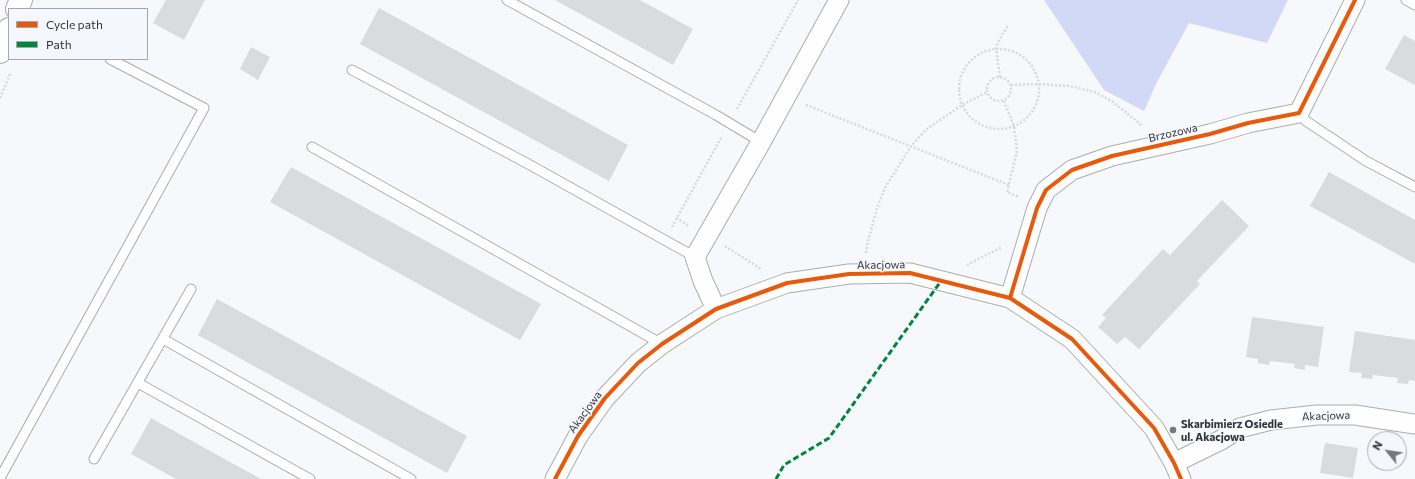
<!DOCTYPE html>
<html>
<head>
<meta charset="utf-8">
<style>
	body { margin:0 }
	#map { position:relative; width:1415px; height:479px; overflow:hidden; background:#f7f8fc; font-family:Commissioner,sans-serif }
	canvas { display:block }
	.legend { position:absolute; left:8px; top:8px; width:140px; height:52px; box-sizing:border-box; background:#f5f7fe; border:1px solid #a6a8ad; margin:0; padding:5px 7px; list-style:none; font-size:12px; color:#303134 }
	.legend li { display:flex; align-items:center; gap:8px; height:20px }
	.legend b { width:20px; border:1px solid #a6a8ad }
	.north { position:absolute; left:1367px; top:431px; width:40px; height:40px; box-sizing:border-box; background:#f5f7fe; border:1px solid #a6a8ad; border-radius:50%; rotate:300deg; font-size:11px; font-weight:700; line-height:16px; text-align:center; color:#303134 }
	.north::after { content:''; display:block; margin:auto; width:14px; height:18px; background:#76777a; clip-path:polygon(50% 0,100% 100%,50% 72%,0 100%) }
</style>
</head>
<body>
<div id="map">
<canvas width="1415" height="479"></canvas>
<ul class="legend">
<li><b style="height:5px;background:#e8590c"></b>Cycle path</li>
<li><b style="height:5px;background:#00873e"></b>Path</li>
</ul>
<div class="north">N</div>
</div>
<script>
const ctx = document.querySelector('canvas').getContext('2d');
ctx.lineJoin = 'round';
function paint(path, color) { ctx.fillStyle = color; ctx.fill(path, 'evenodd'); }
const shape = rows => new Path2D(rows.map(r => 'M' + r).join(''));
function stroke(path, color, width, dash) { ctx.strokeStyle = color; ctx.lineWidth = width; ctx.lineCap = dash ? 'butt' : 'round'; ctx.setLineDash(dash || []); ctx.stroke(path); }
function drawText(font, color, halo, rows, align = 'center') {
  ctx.font = font + ' Commissioner,sans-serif'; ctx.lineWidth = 3; ctx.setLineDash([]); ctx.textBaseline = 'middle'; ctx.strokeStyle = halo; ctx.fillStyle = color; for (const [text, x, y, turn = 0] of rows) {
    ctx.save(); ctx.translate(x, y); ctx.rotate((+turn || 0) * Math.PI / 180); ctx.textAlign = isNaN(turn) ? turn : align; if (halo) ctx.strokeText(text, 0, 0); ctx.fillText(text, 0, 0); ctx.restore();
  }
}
const forest = shape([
	[1044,0,1288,0,1267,43,1189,23,1156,84,1144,111,1104,90]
]);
const building = shape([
	[166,0,205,0,184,40,153,23],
	[555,0,640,0,693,29,673,65],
	[379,8,628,145,609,181,360,44],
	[1404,35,1415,41,1415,85,1385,69],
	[251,47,270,57,258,80,240,69],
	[291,167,541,304,520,340,270,202],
	[1329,172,1415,220,1415,264,1310,206],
	[1222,200,1249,226,1197,281,1200,284,1139,349,1125,337,1117,344,1098,327,1106,318,1102,315,1163,249,1170,255],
	[217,299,467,436,447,473,198,335],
	[1252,317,1324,327,1318,367,1305,365,1305,370,1294,368,1295,364,1270,361,1269,365,1258,363,1258,359,1246,357],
	[1355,331,1415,340,1415,381,1409,380,1408,384,1397,383,1398,378,1373,375,1372,379,1361,378,1362,373,1349,372],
	[151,418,201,446,261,479,176,479,131,454],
	[1325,443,1358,448,1353,478,1320,473]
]);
const path = shape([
	'959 89a40 40 0 1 1 80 0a40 40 0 1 1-80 0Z',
	'987 89a12 12 0 1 1 24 0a12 12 0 1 1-24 0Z',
	[1000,77,996,49,998,42,1008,25],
	[1011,85,1039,84,1070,86,1095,92,1113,102,1140,124,1141,127],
	[0,98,11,72],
	[1004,101,1014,126,1017,151,1007,192,1019,197],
	[806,105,1009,185],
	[737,109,798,0],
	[676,218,689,226],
	[672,227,722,136],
	[725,246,761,269],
	[866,253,868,241,877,208,885,188,911,146,927,129,962,105,987,92],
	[967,265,1002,247]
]);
const service = shape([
	[507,0,716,115,761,142],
	[1406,0,1415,5],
	[352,70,532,166,695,257],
	[1299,113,1306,121,1366,161,1415,187],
	[312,147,662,344],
	[163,339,411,479],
	[138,383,310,479],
	[94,459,191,289],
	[0,478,204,108,110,59]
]);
const minor = shape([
	[1010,298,1037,208,1046,190,1072,170,1112,156,1210,134,1248,123,1299,113,1355,0],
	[716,309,703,281,695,257,761,142,839,0],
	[1174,463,1221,440,1240,428,1271,420,1317,415,1355,415,1415,424],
	[555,479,578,436,605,398,638,363,662,344,716,309,787,283,849,274,910,273,1010,298,1072,339,1154,428,1174,463,1181,479]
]);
const tertiary = shape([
	[17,9,21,0],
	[0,52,9,29]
]);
const quiet = shape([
	[776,479,784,465,829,438,941,281]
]);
const cycleway = shape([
	[1010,298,1037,208,1046,190,1072,170,1112,156,1210,134,1248,123,1299,113,1355,0],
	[555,479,578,436,605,398,638,363,662,344,716,309,787,283,849,274,910,273,1010,298,1072,339,1154,428,1174,463,1181,479]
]);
const markers = [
	[1173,430,4,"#76777a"]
];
const streetNames = [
	["Brzozowa",1173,133,-13],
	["Akacjowa",881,265,-1],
	["Akacjowa",585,412,-54],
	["Akacjowa",1326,416,-2]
];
const poiNames = [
	["Skarbimierz Osiedle",1181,424],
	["ul. Akacjowa",1181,437]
];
paint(forest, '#d2d9f6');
paint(building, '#dadbde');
stroke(service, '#acacaf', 11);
stroke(minor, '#acacaf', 21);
stroke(tertiary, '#acacaf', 24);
stroke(path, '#d8d8d9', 2.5, [2, 2]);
stroke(service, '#fefeff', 9);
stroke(minor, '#fefeff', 19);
stroke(tertiary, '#fefeff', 22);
stroke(quiet, '#00873e', 3, [6, 3]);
stroke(cycleway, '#e8590c', 4);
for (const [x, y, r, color] of markers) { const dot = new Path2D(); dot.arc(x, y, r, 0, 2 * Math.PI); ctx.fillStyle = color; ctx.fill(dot); stroke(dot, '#f5f7fe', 1.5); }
drawText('11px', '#303134', '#f5f7fe', streetNames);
drawText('bold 11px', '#303134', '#f5f7fe', poiNames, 'left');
</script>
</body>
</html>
